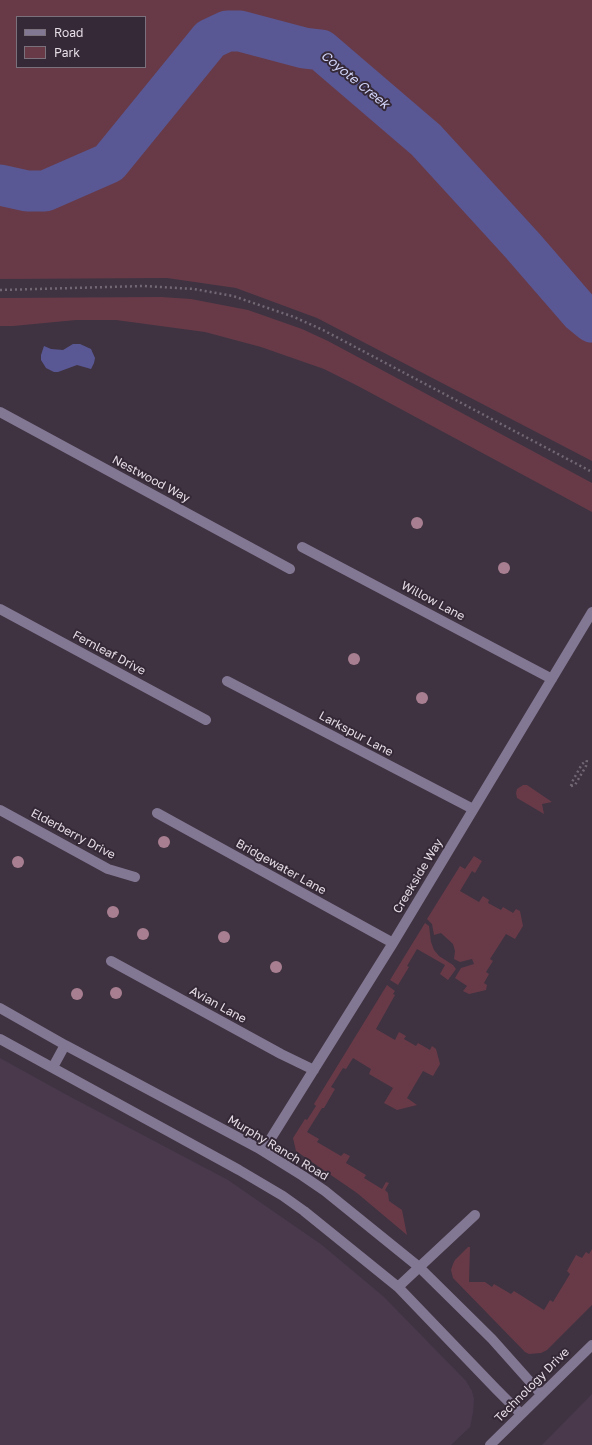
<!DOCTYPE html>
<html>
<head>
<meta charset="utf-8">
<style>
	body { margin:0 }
	#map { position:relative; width:592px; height:1445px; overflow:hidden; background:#3f3341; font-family:"Golos Text",sans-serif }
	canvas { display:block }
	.legend { position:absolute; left:16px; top:16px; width:130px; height:52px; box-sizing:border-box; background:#352937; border:1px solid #7b717d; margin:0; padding:5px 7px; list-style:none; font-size:12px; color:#e5dde6 }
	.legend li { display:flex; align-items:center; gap:8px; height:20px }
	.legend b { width:20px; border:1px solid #7b717d }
</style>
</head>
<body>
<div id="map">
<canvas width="592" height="1445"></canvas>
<ul class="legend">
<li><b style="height:5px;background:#837894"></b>Road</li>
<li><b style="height:11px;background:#683a48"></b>Park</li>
</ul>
</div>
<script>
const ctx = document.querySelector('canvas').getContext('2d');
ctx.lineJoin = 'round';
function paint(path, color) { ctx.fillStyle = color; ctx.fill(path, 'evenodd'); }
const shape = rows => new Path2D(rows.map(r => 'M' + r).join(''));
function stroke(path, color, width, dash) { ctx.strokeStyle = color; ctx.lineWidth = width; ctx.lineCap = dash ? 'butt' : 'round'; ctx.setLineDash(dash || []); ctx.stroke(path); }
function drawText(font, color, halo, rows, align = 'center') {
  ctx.font = font + ' "Golos Text",sans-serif'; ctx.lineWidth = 4; ctx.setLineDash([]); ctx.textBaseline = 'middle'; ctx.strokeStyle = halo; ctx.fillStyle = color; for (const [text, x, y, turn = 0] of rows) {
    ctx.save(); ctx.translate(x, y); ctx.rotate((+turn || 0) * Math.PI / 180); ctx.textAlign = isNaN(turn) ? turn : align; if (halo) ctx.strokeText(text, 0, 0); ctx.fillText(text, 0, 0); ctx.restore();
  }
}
const built = shape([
	[0,1058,65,1094,228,1180,322,1245,384,1297,466,1381,472,1391,474,1399,473,1413,470,1427,451,1445,0,1445],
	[592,1394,592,1445,542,1445]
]);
const green = shape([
	[0,0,592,0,592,461,317,318,236,288,167,278,0,279],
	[17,17,145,17,145,67,17,67],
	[161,297,191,299,248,310,302,329,328,341,592,483,592,512,358,386,324,369,261,347,205,332,116,320,76,320,13,326,0,326,0,298],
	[523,785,527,785,552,802,542,804,544,814,517,798,516,793,517,789],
	[474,856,482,861,475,873,472,871,460,891,479,902,483,896,489,900,488,903,501,910,503,907,513,913,516,909,520,911,523,926,515,939,506,934,490,959,493,961,486,972,489,974,484,983,487,985,486,990,469,994,463,991,467,986,455,978,461,968,474,964,472,959,460,962,454,959,455,951,453,944,441,933,434,935,432,924,427,919,460,866,465,869],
	[425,923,429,926,431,942,434,950,439,956,453,965,456,969,448,980,440,974,445,965,417,949,407,966,409,967,398,985,390,980],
	[387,985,395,991,393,994,395,995,376,1029,395,1040,399,1032,406,1036,404,1039,416,1046,418,1043,430,1050,432,1046,436,1049,440,1064,433,1076,423,1071,407,1098,417,1105,397,1110,384,1103,393,1088,369,1074,371,1069,353,1058,346,1069,343,1068,331,1087,335,1089,324,1108,322,1108,307,1132,319,1139,317,1142,341,1156,344,1153,350,1156,346,1163,366,1175,364,1178,382,1189,386,1182,389,1183,385,1190,388,1193,389,1201,402,1210,407,1235,357,1193,296,1151,293,1138,305,1119,307,1120,316,1106,314,1104],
	[468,1247,470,1247,469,1282,485,1282,492,1287,494,1284,511,1294,514,1291,544,1310,550,1300,553,1302,570,1274,567,1271,576,1255,582,1258,586,1252,589,1254,592,1249,592,1305,547,1350,541,1353,529,1354,525,1352,453,1278,451,1270,453,1264,455,1260]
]);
const water = shape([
	[73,344,80,344,91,349,95,358,94,363,91,369,77,365,58,372,54,372,46,368,41,360,41,355,44,346,51,349,63,350]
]);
const river = shape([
	[0,185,27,191,45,191,109,163,210,39,227,31,240,31,304,48,321,50,426,140,522,245,581,313,592,322]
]);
const path = shape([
	[0,290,144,286,194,289,233,296,294,317,323,330,592,472],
	[571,786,575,785,586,766,587,760],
	[571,786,572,782,582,764,586,761]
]);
const minor = shape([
	[0,412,290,569],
	[302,547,552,679],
	[0,609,206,720],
	[227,681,473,809],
	[0,810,108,869,135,877],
	[157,813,393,943],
	[111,961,281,1054,314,1070],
	[0,1008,65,1045,258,1148,303,1176,325,1191,419,1267,492,1339,541,1394],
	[0,1039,239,1170,283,1196,304,1211,398,1287,496,1389,521,1414],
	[53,1067,65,1045],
	[263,1151,393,943,592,612],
	[398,1287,475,1215],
	[490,1445,592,1345]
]);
const trees = [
	[417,523],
	[504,568],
	[354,659],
	[422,698],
	[164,842],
	[18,862],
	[113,912],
	[143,934],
	[224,937],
	[276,967],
	[116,993],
	[77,994]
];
const streetNames = [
	["Nestwood Way",151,479,28],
	["Willow Lane",433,601,28],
	["Fernleaf Drive",109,653,28],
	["Larkspur Lane",356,734,28],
	["Elderberry Drive",73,834,28],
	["Bridgewater Lane",281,867,29],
	["Creekside Way",418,876,-59],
	["Avian Lane",218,1005,29],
	["Murphy Ranch Road",278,1148,31],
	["Technology Drive",532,1385,-45]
];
const waterNames = [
	["Coyote Creek",355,80,39]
];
paint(built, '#4a394d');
paint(green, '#683a48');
paint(water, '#595895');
stroke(river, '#595895', 41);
stroke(path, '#726874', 2.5, [2, 3]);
stroke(minor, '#837894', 10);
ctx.fillStyle = '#a87f90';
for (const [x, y] of trees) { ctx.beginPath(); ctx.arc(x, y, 6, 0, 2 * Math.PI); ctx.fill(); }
drawText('12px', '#e5dde6', '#352937', streetNames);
drawText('italic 13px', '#d1d3f8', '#352937', waterNames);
</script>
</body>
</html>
